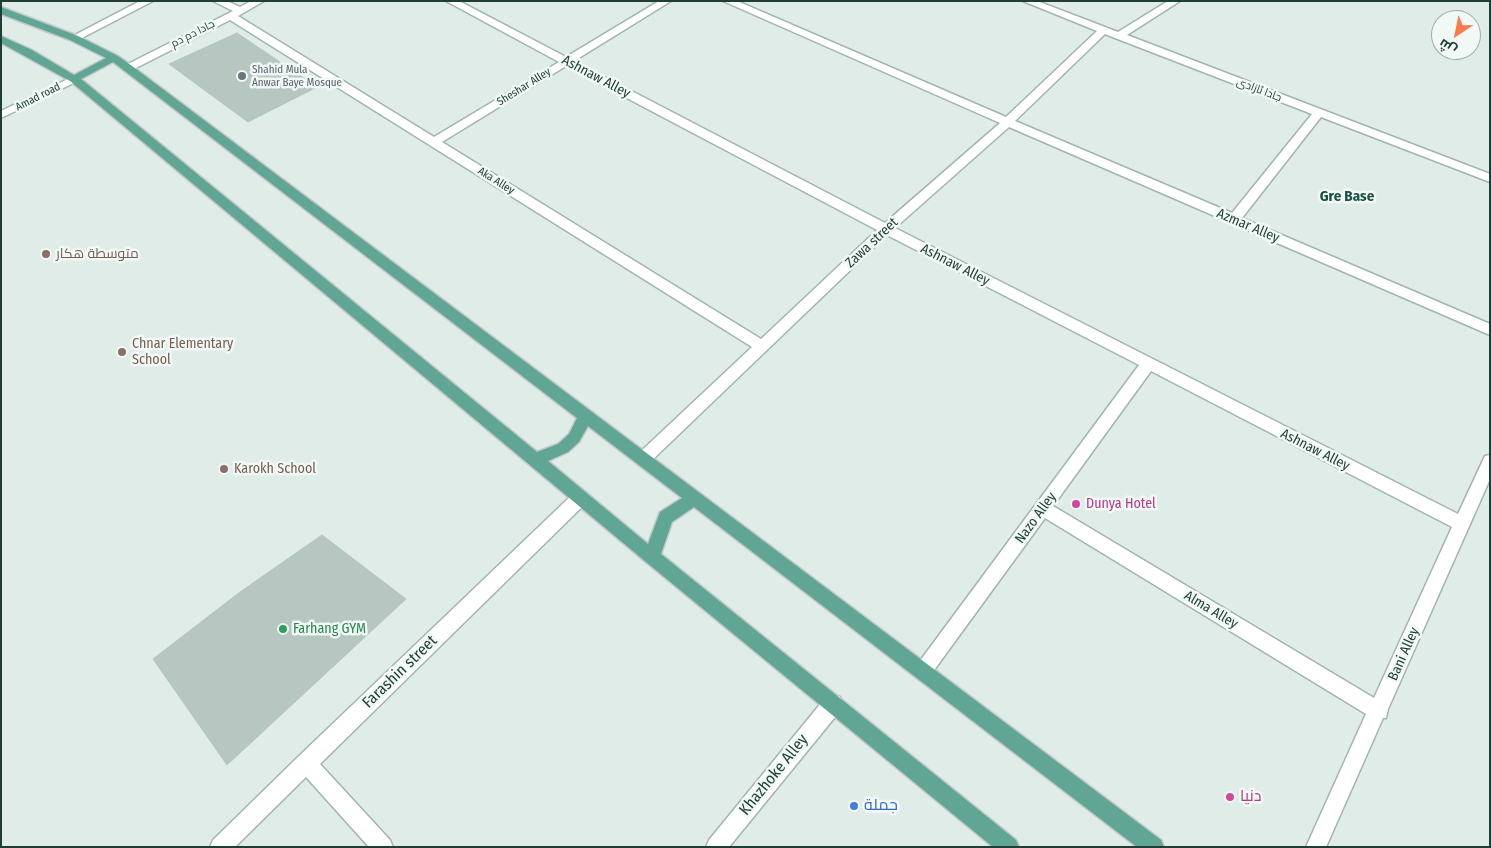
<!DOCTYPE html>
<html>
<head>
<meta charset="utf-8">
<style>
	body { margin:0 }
	#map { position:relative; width:1491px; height:848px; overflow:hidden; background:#e0ece7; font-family:"Fira Sans Condensed",Cairo,sans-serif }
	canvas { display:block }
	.frame { position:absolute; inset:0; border:2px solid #1f3e36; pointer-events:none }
	.north { position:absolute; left:1431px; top:10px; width:50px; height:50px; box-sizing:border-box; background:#f1f8f5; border:1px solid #9daea9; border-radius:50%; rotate:214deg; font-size:14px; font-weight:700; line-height:20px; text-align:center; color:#1f3e36 }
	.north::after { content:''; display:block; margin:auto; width:18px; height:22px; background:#fc7b4e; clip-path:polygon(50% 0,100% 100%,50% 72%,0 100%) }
</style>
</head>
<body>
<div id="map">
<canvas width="1491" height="848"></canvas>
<div class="frame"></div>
<div class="north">ش</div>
</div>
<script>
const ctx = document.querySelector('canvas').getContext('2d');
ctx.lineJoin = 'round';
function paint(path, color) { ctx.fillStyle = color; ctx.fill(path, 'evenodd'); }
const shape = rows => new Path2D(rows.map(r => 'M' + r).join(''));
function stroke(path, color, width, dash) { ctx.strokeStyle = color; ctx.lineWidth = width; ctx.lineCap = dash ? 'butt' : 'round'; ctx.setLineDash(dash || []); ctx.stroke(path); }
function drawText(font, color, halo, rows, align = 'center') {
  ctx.font = font + ' "Fira Sans Condensed",Cairo,sans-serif'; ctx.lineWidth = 5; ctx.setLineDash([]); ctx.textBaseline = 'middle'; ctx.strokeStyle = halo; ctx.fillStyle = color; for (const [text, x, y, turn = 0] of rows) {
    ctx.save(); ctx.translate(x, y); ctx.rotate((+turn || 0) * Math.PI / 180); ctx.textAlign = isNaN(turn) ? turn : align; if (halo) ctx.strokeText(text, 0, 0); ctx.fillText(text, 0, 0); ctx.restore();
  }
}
const building = shape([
	[237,33,317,87,248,122,169,64,237,33],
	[322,535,406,599,227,765,153,659,240,592,322,535]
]);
const minor = shape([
	[140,1,153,1,78,40,74,41,69,38,140,1],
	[213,1,227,1,240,7,251,1,264,1,238,16,434,137,559,62,446,1,459,1,566,57,659,1,671,1,574,61,885,223,1000,123,723,1,737,1,1006,117,1097,31,1023,1,1037,1,1118,32,1168,1,1180,1,1127,35,1490,174,1490,182,1321,117,1242,218,1490,324,1490,335,1009,127,895,228,1458,514,1485,456,1490,455,1490,479,1388,709,1386,718,1383,718,1326,847,1306,847,1366,714,1045,518,929,677,923,680,917,677,914,671,917,665,1139,365,887,235,648,464,643,465,638,464,635,459,638,454,752,347,230,20,132,70,124,70,123,68,124,66,233,11,213,1],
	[1105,34,1115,38,1312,114,1232,213,1015,121,1105,34],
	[566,66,877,230,761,339,442,142,566,66],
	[1151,371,1452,527,1374,698,1053,506,1151,371],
	[74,76,78,77,79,79,78,81,1,118,1,111,74,76],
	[580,491,586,493,588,498,586,503,320,764,390,840,393,847,369,847,306,777,235,847,210,847,213,840,299,756,574,493,580,491],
	[833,695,840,697,842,704,840,711,729,847,706,847,709,840,826,697,833,695]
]);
const major = shape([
	[1,7,78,36,118,56,132,66,1161,840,1164,847,1137,847,694,507,672,522,661,554,1016,840,1019,847,993,847,646,562,70,81,1,43,1,36,32,50,74,75,106,58,70,40,1,14,1,7],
	[113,62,577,418,569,434,558,444,537,452,81,79,113,62],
	[588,426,682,498,660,512,648,544,548,461,568,452,579,442,588,426]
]);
const markers = [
	[242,76,5,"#6b7280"],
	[46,254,5,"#8d6e63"],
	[122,352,5,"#8d6e63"],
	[224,469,5,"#8d6e63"],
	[1076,504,5,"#d1479c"],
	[283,629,5,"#2e9e5b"],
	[1230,797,5,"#d1479c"],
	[854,806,5,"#3f7fe0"]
];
const farStreetnames = [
	["جادا دم دم",193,34,-27],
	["Sheshar Alley",524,87,-32],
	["جادا ئازادی",1259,90,21],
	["Amad road",38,97,-27],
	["Aka Alley",496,181,32]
];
const farWorshipnames = [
	["Shahid Mula",252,70],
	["Anwar Baye Mosque",252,83]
];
const streetNames = [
	["Ashnaw Alley",596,77,28],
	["Azmar Alley",1248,226,23],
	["Zawa street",872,243,-43],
	["Ashnaw Alley",955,265,27],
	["Ashnaw Alley",1315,450,27],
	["Nazo Alley",1036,518,-54],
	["Alma Alley",1211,610,31],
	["Bani Alley",1404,654,-66]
];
const educationNames = [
	["متوسطة هكار",56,254],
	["Chnar Elementary",132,344],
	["School",132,360],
	["Karokh School",234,469]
];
const hotelNames = [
	["Dunya Hotel",1086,504]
];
const leisureNames = [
	["Farhang GYM",293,629]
];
const neighbourhoodNames = [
	["Gre Base",1347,197]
];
const nearStreetnames = [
	["Farashin street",400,672,-44],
	["Khazhoke Alley",774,775,-51]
];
const nearHotelnames = [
	["دنيا",1240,797]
];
const nearShopnames = [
	["جملة",864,806]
];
paint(building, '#b5c7c0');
stroke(building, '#b2c6be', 1);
stroke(minor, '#a2b4ae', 3);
stroke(major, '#c0c9c7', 3);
paint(minor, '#fff');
paint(major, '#61a595');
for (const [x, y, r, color] of markers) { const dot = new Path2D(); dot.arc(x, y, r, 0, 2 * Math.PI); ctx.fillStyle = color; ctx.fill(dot); stroke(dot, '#f1f8f5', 2); }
drawText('11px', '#1f3e36', '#f1f8f5', farStreetnames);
drawText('11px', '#5b616d', '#f1f8f5', farWorshipnames, 'left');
drawText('14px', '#1f3e36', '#f1f8f5', streetNames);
drawText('14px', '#785e54', '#f1f8f5', educationNames, 'left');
drawText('14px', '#b23c85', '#f1f8f5', hotelNames, 'left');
drawText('14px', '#27864d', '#f1f8f5', leisureNames, 'left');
drawText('bold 15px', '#1a5145', '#f1f8f5', neighbourhoodNames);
drawText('16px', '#1f3e36', '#f1f8f5', nearStreetnames);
drawText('16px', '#b23c85', '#f1f8f5', nearHotelnames, 'left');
drawText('16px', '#366cbe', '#f1f8f5', nearShopnames, 'left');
</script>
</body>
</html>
